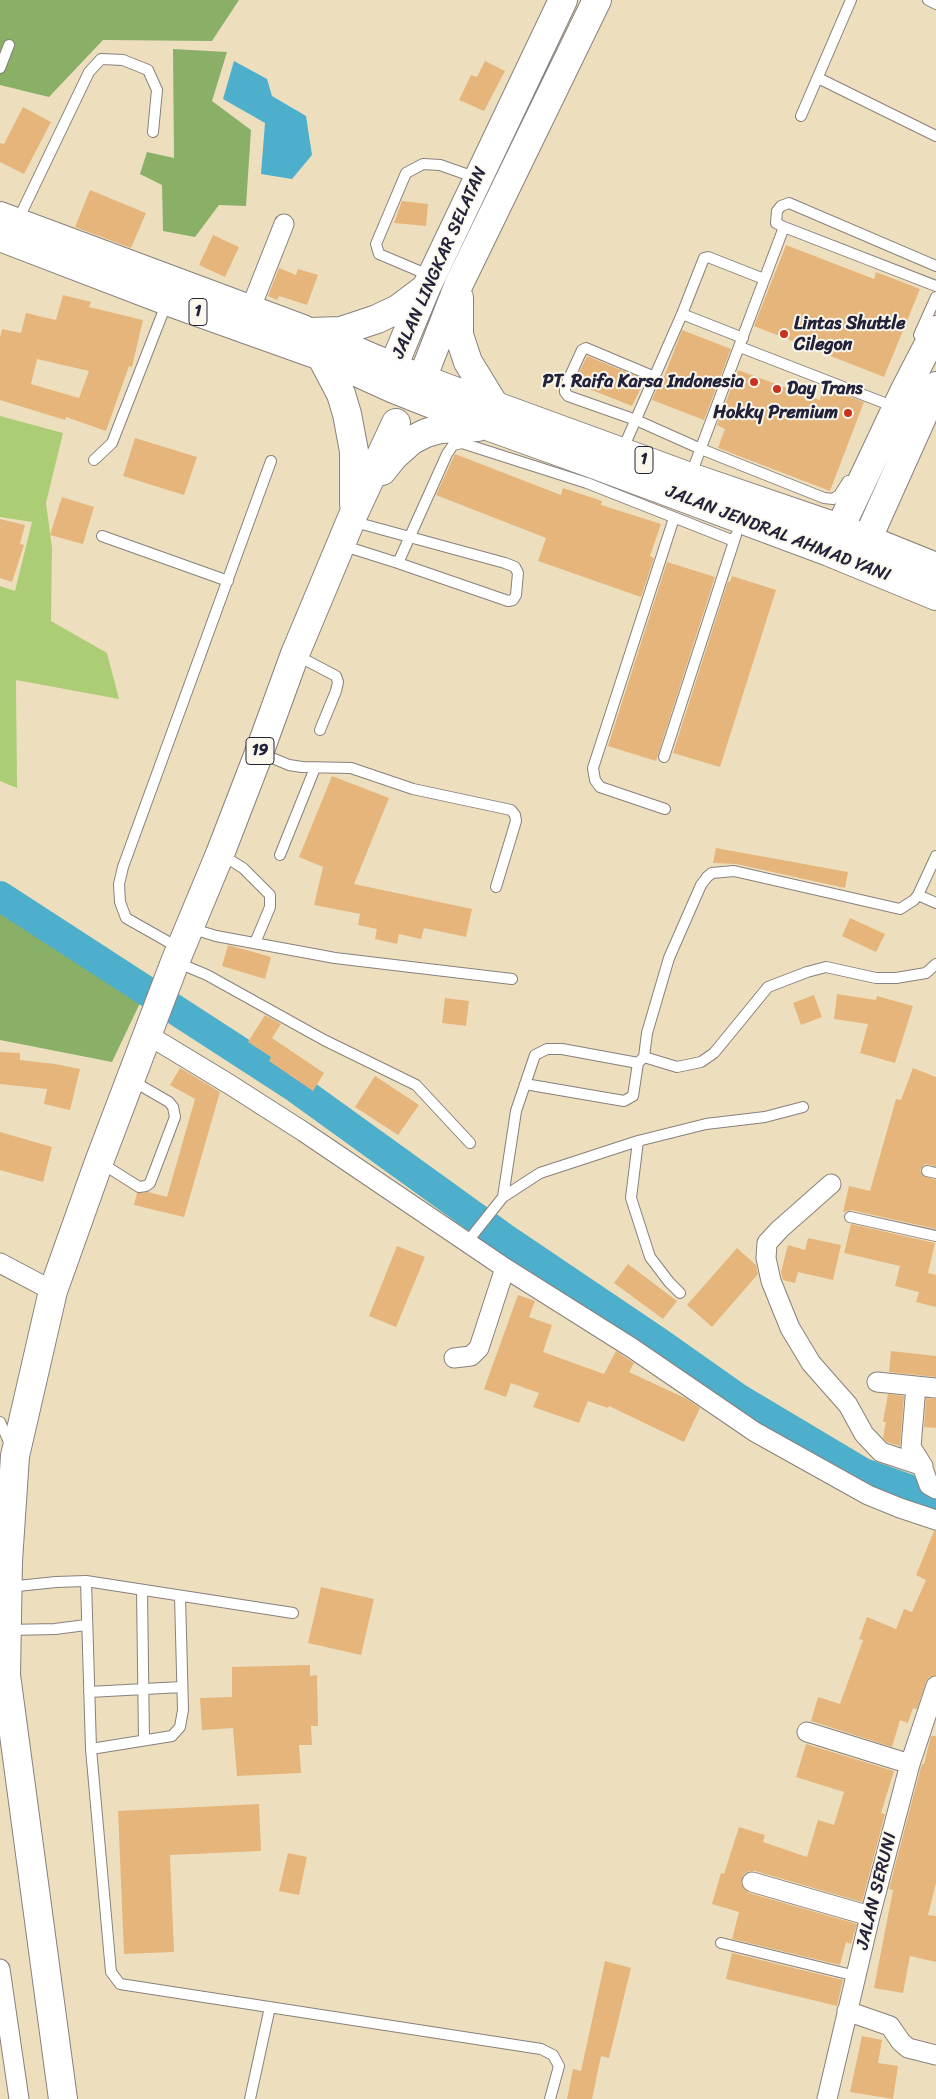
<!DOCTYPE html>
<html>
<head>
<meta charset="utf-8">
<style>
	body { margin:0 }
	canvas { display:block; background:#eddfbd }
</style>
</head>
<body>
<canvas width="936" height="2099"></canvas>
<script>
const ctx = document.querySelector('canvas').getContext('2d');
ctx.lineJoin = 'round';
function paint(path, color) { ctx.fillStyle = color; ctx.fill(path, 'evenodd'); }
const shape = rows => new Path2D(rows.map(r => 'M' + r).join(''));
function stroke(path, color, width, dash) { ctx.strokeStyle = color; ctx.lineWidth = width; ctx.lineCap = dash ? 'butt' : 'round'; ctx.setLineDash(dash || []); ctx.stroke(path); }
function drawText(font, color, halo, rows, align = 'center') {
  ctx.font = font + ' Sriracha,sans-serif'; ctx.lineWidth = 4; ctx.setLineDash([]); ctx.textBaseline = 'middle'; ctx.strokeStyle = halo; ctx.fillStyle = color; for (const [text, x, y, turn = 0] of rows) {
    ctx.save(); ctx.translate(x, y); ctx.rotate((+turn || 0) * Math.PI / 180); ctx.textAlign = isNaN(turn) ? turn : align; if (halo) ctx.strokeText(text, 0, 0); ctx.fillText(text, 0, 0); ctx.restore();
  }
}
const green = shape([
	[0,416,63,433,46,503,52,548,51,621,107,653,119,699,16,680,17,788,0,781,0,586,15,591,32,522,0,517]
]);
const forest = shape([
	[0,0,239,0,212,41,103,40,49,97,0,85],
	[173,49,227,52,212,101,251,130,246,206,219,205,195,237,163,231,162,185,140,174,147,152,174,158],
	[0,911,140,1003,112,1062,0,1040]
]);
const water = shape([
	[234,61,267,79,272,96,306,116,312,155,292,179,261,174,265,123,223,99]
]);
const river = shape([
	[0,896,296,1088,504,1238,661,1344,739,1399,863,1473,936,1499]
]);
const building = shape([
	[485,61,505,71,484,111,459,100,471,75,477,77],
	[23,107,51,122,24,174,0,162,0,143,4,144],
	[90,190,146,213,131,248,75,227],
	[402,201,428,204,426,226,394,223],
	[213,235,239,247,225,277,199,265],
	[786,245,874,279,876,272,920,289,884,377,754,326],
	[279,268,296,275,298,269,318,275,307,305,279,296,277,300,268,296],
	[63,295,91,302,89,307,143,320,132,367,129,366,106,431,66,417,65,420,0,400,0,338,2,329,21,333,26,313,56,320],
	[37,359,89,371,79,398,31,384],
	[682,330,731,349,704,420,652,400,659,384,661,385],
	[587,356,645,380,632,406,574,383],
	[738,370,820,400,824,387,864,402,830,491,718,448,725,429,717,425],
	[135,438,197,457,184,495,123,476],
	[455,454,561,495,563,488,602,501,601,505,661,524,650,556,654,558,641,597,538,561,546,538,436,495],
	[62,497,94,507,83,544,50,535],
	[0,519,25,525,20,544,24,545,12,582,0,578],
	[667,562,715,577,656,761,608,746],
	[732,576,776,590,720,767,673,753,728,581,730,582],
	[332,776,389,798,354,884,472,909,466,937,424,928,421,939,399,934,397,944,375,939,377,929,358,925,360,914,314,905,323,867,299,857],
	[716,848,848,872,845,888,736,864,713,863],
	[850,918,885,934,876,952,842,936],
	[228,945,271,957,265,979,222,966],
	[837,994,876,1000,877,996,913,1006,895,1063,860,1053,868,1024,834,1019],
	[814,995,822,1017,801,1025,793,1003],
	[445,998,469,1001,466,1026,442,1023],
	[265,1015,281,1024,272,1038,324,1073,313,1091,269,1061,271,1057,248,1042],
	[0,1052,20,1053,20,1060,55,1064,80,1069,70,1110,44,1104,47,1089,0,1084],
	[180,1068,220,1092,184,1217,134,1205,137,1193,148,1192,167,1197,195,1099,170,1085],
	[913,1068,936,1077,936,1166,925,1164,920,1170,923,1176,936,1180,936,1229,851,1210,843,1212,849,1186,870,1191,896,1099,901,1100],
	[375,1076,419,1105,398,1135,355,1107],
	[0,1132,52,1147,43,1182,0,1170],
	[851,1224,935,1243,928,1273,936,1275,936,1307,916,1302,919,1292,895,1286,900,1266,844,1253],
	[808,1238,841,1245,833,1280,798,1272,795,1283,783,1280,781,1272,788,1245,805,1250],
	[397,1246,425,1257,396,1327,369,1316],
	[737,1248,756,1265,758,1274,712,1327,687,1305],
	[628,1264,677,1301,663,1319,614,1283],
	[518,1295,535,1301,529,1317,552,1325,543,1352,604,1374,616,1351,634,1363,629,1372,687,1399,700,1408,684,1442,609,1406,608,1408,588,1401,579,1423,533,1407,539,1393,511,1383,506,1397,484,1389],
	[891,1351,936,1356,936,1377,889,1372],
	[888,1394,904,1396,900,1446,887,1442,883,1438,886,1422,883,1422],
	[926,1398,936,1399,936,1428,924,1427],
	[934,1531,936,1531,936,1675,929,1677,926,1682,917,1709,913,1708,908,1723,900,1720,892,1747,811,1721,818,1697,840,1704,863,1640,859,1639,867,1617,896,1629,904,1609,912,1612,926,1580,916,1575],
	[321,1587,374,1599,361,1655,308,1643],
	[310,1665,310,1676,317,1675,318,1726,311,1726,312,1745,299,1745,301,1773,237,1776,233,1728,202,1730,200,1698,232,1697,232,1667],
	[931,1736,936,1736,936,1883,928,1915,936,1916,936,1962,910,1956,903,1993,874,1988,893,1890,889,1889,921,1767,922,1764,924,1764],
	[806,1744,894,1771,881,1813,885,1814,862,1902,755,1871,749,1871,744,1874,741,1884,744,1889,749,1893,857,1924,851,1944,846,1942,840,1965,732,1939,739,1912,712,1904,721,1873,724,1874,739,1827,765,1835,763,1842,807,1857,818,1820,834,1825,844,1792,796,1777],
	[259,1804,261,1851,170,1855,174,1952,124,1954,118,1811],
	[288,1853,307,1857,299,1895,279,1891],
	[732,1953,843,1980,837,2006,726,1979],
	[605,1961,631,1968,609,2058,601,2056,592,2099,567,2099,573,2069,581,2071],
	[862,2036,882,2040,878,2063,898,2066,893,2099,850,2092]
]);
const lane = shape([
	[928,0,936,4],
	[0,68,9,45],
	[818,78,936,136],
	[801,116,851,0],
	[17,222,89,72,101,59,123,60,148,70,157,90,153,132],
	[936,266,789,203,781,206,777,211,776,223,784,227,936,286],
	[431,276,379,254,376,244,406,173,423,164,440,165,477,178],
	[682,314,743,338],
	[919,335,936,297],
	[740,347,887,404],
	[655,377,586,348,582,350,565,387,565,392,568,396,636,420,701,449,824,498,833,499,839,495,848,481],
	[622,451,682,314,704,258,708,257,764,279],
	[94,460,112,443,167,302],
	[690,477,784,227],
	[351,521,505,563,515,567,518,573,516,595,513,600,508,601,398,563],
	[102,536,228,581],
	[341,545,398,563,447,454,453,445,462,443,587,483,734,541],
	[296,655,336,676,338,682,336,691,320,730],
	[260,753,289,765,302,767,351,768,413,789,511,810,515,815,516,821,496,887],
	[664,757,736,535],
	[665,809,600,787,595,780,593,768,674,518],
	[222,855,243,868,270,895,270,907,255,943],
	[280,855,315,768],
	[918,895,936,903],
	[190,928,216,936,335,958,512,979],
	[179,948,126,918,120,902,119,884,123,867,271,461],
	[176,962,207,975,324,1040,416,1085,470,1143],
	[644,1057,677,1067,701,1062,714,1053,768,987,807,972,826,967,876,978,896,978,926,973,936,964],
	[525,1084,624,1101,633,1096,638,1063],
	[638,1141,631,1198,650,1257,669,1282,680,1293],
	[101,1163,139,1187,146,1186,150,1183,175,1117,173,1107,169,1102,131,1080],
	[927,1171,936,1173],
	[503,1197,516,1111,535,1055,547,1049,562,1049,638,1063,644,1057,647,1033,669,958,701,885,707,877,712,873,734,871,900,909,914,900,918,895,936,856],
	[850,1217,936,1236],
	[468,1241,503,1197,540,1173,638,1141,706,1124,765,1117,803,1107],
	[0,1422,11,1446],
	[86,1581,293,1613],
	[8,1587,56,1582,86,1581,91,1749,111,1972,120,1984,541,2049,553,2055,559,2066,550,2099],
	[142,1590,144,1740],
	[8,1630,55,1629,86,1625],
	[89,1692,182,1687],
	[91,1749,172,1736,180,1727,183,1710,180,1596],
	[721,1943,856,1976],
	[250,2099,270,2007]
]);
const street = shape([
	[250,310,284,224],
	[148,1035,229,1084,304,1132,505,1268,632,1348,755,1432,868,1495,900,1508,936,1520],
	[831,1184,780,1229,767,1243,766,1258,771,1281,790,1328,811,1363,848,1405,864,1434,881,1452,923,1466],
	[0,1263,53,1291],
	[454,1358,471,1356,479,1348,505,1268],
	[877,1382,936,1388],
	[916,1386,911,1447,921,1463,929,1485,936,1489],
	[807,1732,910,1764],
	[752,1882,870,1916],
	[0,1969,19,2099],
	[847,2011,890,2026,901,2042,908,2048,936,2055],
	[827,2099,870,1916,910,1764,936,1686]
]);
const secondary = shape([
	[830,549,904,392,936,330],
	[858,560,936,386]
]);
const highway = shape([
	[0,216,303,329],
	[0,237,167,301,321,356,394,389,490,427,593,464,829,552,936,596],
	[459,298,459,335,468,362,495,406],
	[310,332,341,331,377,319,398,309,426,288],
	[345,346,422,379,690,477,839,528,936,567],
	[321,356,341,394,347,414,354,451,354,504],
	[394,386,393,367,426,288,563,0],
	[425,397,422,379,459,284,597,0],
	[382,471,394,456,412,440,426,433,440,429,478,427],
	[63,2099,6,1675,8,1561,15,1456,53,1291,99,1162,175,962,220,854,259,753,295,654,354,513,396,423]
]);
const markers = [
	[784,334,5,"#c8321e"],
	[754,382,5,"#c8321e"],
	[777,389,5,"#c8321e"],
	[848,413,5,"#c8321e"]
];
const shields = [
	[198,312,18],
	[644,460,18],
	[260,751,28]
];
const shieldNames = [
	["1",198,312],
	["1",644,460],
	["19",260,751]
];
const streetNames = [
	["JALAN LINGKAR SELATAN",440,263,-66],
	["JALAN JENDRAL AHMAD YANI",778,534,21],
	["JALAN SERUNI",877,1891,-76]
];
const poiNames = [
	["Lintas Shuttle",794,324],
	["Cilegon",794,345],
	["PT. Raifa Karsa Indonesia",744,382,"right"],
	["Day Trans",787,389],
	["Hokky Premium",838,413,"right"]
];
paint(green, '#accd75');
paint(forest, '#89b066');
paint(water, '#4dafcc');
stroke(river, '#4dafcc', 30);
paint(building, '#e6b57c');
stroke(lane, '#88807c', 12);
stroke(street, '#88807c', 21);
stroke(secondary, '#88807c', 30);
stroke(highway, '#88807c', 30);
stroke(lane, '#fff', 10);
stroke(street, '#fff', 19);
stroke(secondary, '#fff', 28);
stroke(highway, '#fff', 28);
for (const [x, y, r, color] of markers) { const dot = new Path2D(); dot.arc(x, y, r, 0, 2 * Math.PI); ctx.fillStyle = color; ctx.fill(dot); stroke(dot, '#fbf7ec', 2); }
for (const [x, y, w] of shields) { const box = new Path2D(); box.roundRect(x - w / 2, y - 13.5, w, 27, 4); ctx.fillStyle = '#fbf7ec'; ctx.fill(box); stroke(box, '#22223b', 1); }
drawText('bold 16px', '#22223b', null, shieldNames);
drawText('18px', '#22223b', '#fbf7ec', streetNames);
drawText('bold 18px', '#22223b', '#fbf7ec', poiNames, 'left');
</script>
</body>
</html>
